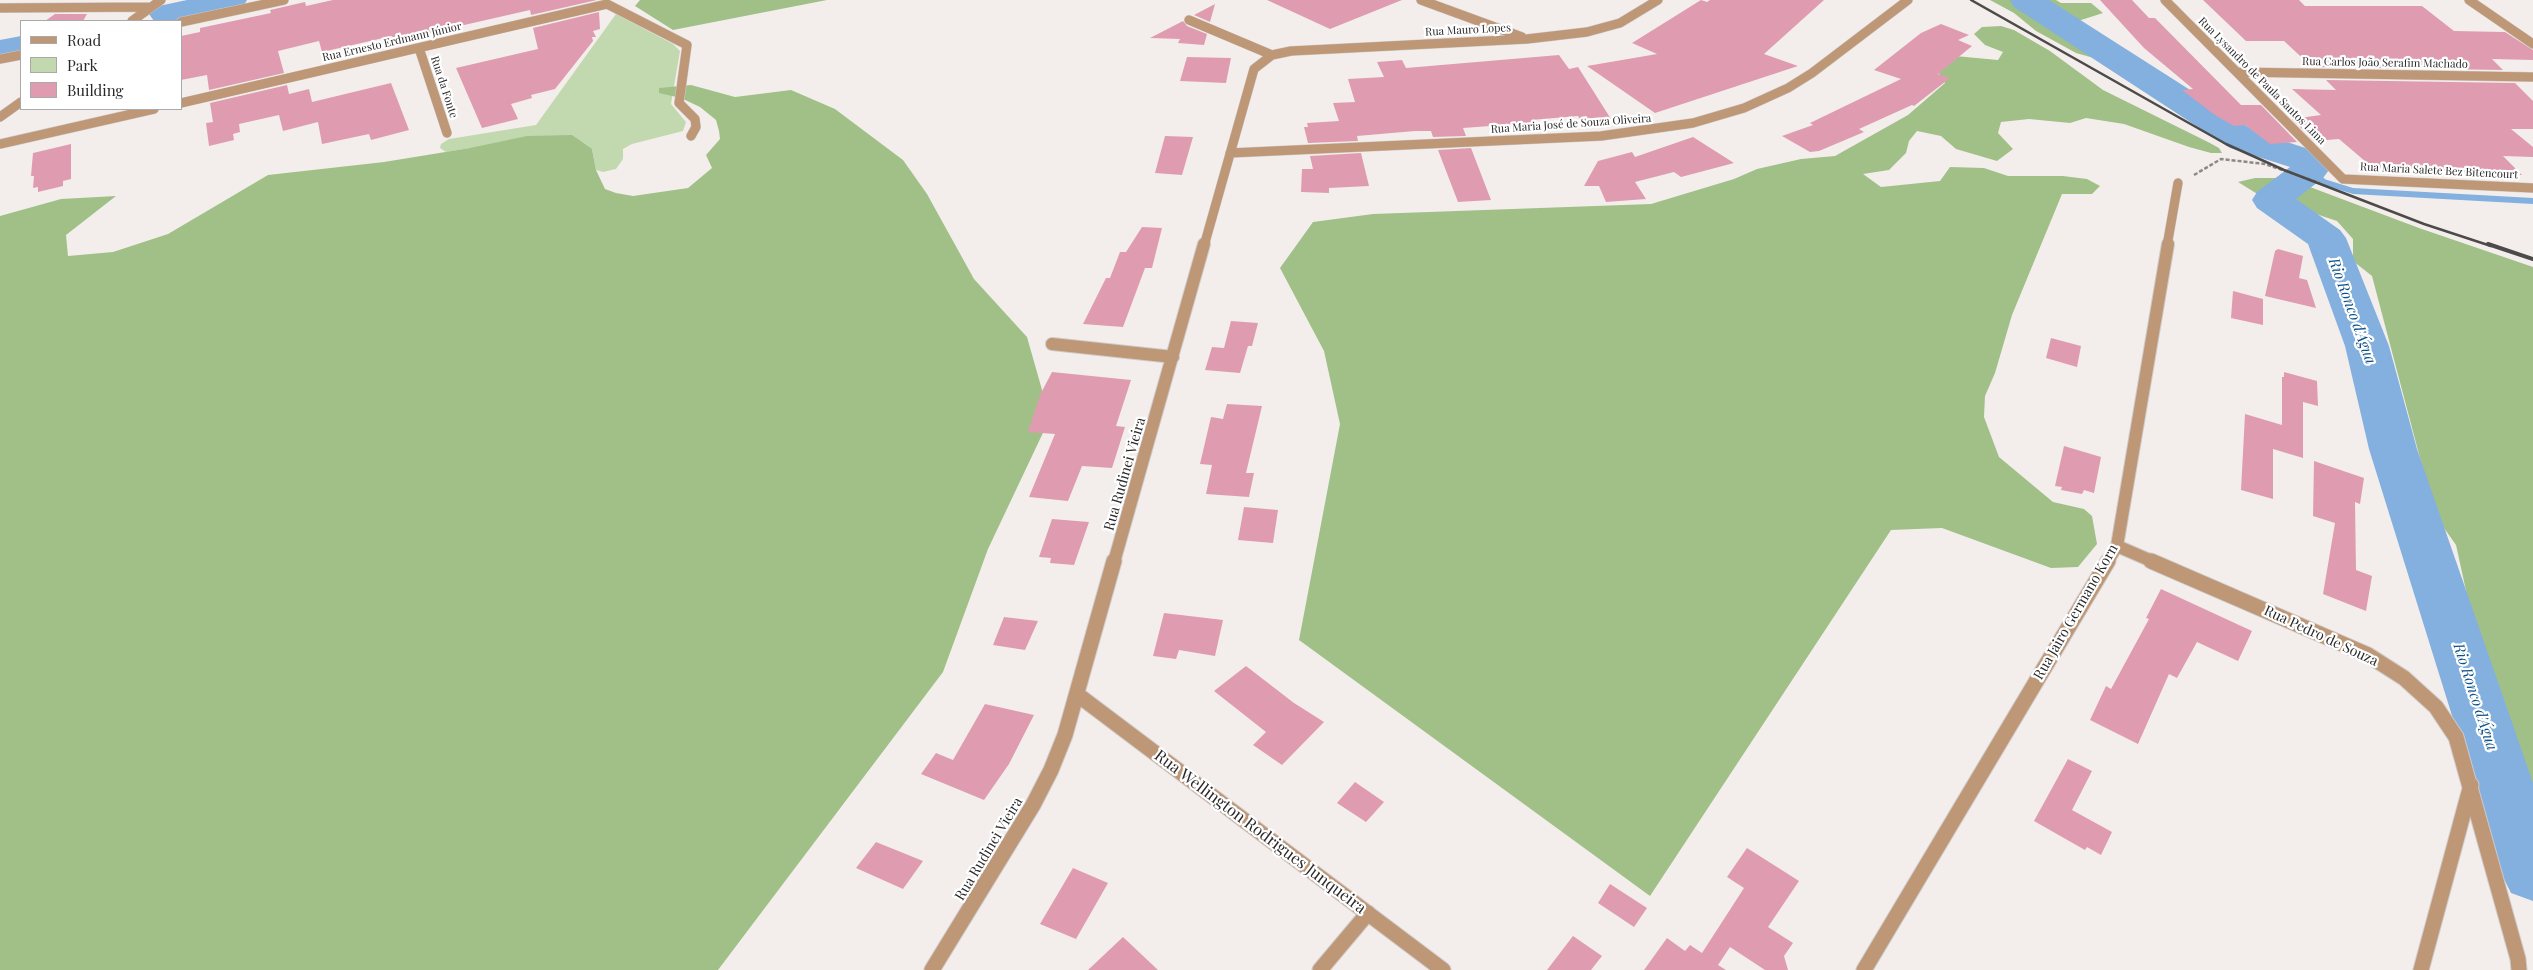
<!DOCTYPE html>
<html>
<head>
<meta charset="utf-8">
<style>
	body { margin:0 }
	#map { position:relative; width:2533px; height:970px; overflow:hidden; background:#f3eeec; font-family:"Playfair Display",serif }
	canvas { display:block }
	.legend { position:absolute; left:20px; top:20px; width:162px; height:90px; box-sizing:border-box; background:#fff; border:1px solid #aaa9a9; margin:0; padding:6px 9px; list-style:none; font-size:15px; color:#2a2828 }
	.legend li { display:flex; align-items:center; gap:10px; height:25px }
	.legend b { width:25px; border:1px solid #aaa9a9 }
</style>
</head>
<body>
<div id="map">
<canvas width="2533" height="970"></canvas>
<ul class="legend">
<li><b style="height:6px;background:#bd9776"></b>Road</li>
<li><b style="height:14px;background:#c2d9af"></b>Park</li>
<li><b style="height:14px;background:#df9cb0"></b>Building</li>
</ul>
</div>
<script>
const ctx = document.querySelector('canvas').getContext('2d');
ctx.lineJoin = 'round';
function paint(path, color) { ctx.fillStyle = color; ctx.fill(path, 'evenodd'); }
const shape = rows => new Path2D(rows.map(r => 'M' + r).join(''));
function stroke(path, color, width, dash) { ctx.strokeStyle = color; ctx.lineWidth = width; ctx.lineCap = dash ? 'butt' : 'round'; ctx.setLineDash(dash || []); ctx.stroke(path); }
function drawText(font, color, halo, rows, align = 'center') {
  ctx.font = font + ' "Playfair Display",serif'; ctx.lineWidth = 4.5; ctx.setLineDash([]); ctx.textBaseline = 'middle'; ctx.strokeStyle = halo; ctx.fillStyle = color; for (const [text, x, y, turn = 0] of rows) {
    ctx.save(); ctx.translate(x, y); ctx.rotate((+turn || 0) * Math.PI / 180); ctx.textAlign = isNaN(turn) ? turn : align; if (halo) ctx.strokeText(text, 0, 0); ctx.fillText(text, 0, 0); ctx.restore();
  }
}
const green = shape([
	[616,14,673,44,680,51,671,104,686,122,683,131,632,144,623,149,623,159,616,169,603,172,596,170,592,149,470,148,446,152,440,148,441,144,449,139,536,125]
]);
const forest = shape([
	[640,0,827,0,673,30,635,6],
	[1990,0,2056,0,2061,3,2091,3,2103,13,2075,22,2091,36,2110,42,2120,52,2170,79,2166,84,2140,79,2115,64,2076,53,2036,31,2014,13],
	[2001,26,2014,30,2050,51,2103,90,2208,142,2219,148,2222,153,2211,153,2189,147,2124,124,2086,118,2070,123,2029,119,2001,122,1998,133,2013,149,1997,161,1956,149,1941,136,1917,131,1909,141,1906,153,1889,170,1863,174,1881,187,1940,181,1950,167,1984,168,2008,176,2063,176,2087,179,2100,186,2092,194,2062,194,2012,315,1995,373,1985,396,1984,417,1999,457,2053,502,2084,509,2092,516,2097,544,2078,567,2051,568,1942,528,1891,530,1650,896,1299,640,1340,424,1324,351,1280,268,1313,222,1373,214,1651,204,1734,179,1757,169,1801,159,1835,156,1908,115,1945,83,1938,72,1955,56,1998,60,2003,52,1985,45,1974,34,1982,27],
	[691,85,735,97,791,90,835,109,903,160,927,194,974,279,1027,337,1050,418,988,549,943,672,718,970,0,970,0,216,61,199,116,196,66,235,68,256,113,252,168,234,268,175,384,162,470,148,527,136,572,135,592,149,596,170,605,189,616,193,633,196,688,188,712,168,706,155,720,139,719,131,716,120,700,107,681,98,659,93,659,88],
	[2255,178,2286,178,2419,228,2533,267,2533,839,2507,783,2489,717,2483,668,2456,545,2435,515,2372,276,2353,261,2353,239,2337,221,2259,195,2238,182]
]);
const stream = shape([
	[2310,170,2324,182,2353,191,2533,201]
]);
const river = shape([
	[187,0,247,0,243,7,175,21,154,21,149,14,154,7,187,0],
	[2010,0,2049,0,2256,132,2321,153,2326,161,2329,170,2323,178,2296,199,2340,230,2346,238,2389,346,2417,449,2533,783,2533,901,2511,893,2501,873,2369,449,2345,346,2308,244,2257,208,2252,200,2257,192,2290,167,2230,148,2014,7,2010,0],
	[21,36,21,56,0,60,0,40,21,36]
]);
const building = shape([
	[333,0,597,0,531,15,530,10,394,41,392,36,322,52,319,41,278,51,284,73,209,90,207,75,181,80,181,36,200,32,200,28,271,13,270,10,305,2,306,6],
	[1267,0,1402,0,1330,29],
	[1701,0,1707,2,1710,0,1824,0,1764,54,1798,66,1655,113,1587,66,1657,54,1632,43],
	[2100,0,2132,0,2149,18,2155,18,2241,105,2261,105,2297,142,2270,144,2245,125,2234,126,2215,115,2182,90,2193,89,2144,48],
	[2203,0,2299,0,2305,6,2422,6,2454,31,2505,32,2533,50,2533,60,2492,59,2503,70,2312,67,2284,41,2246,41],
	[1215,4,1210,22,1194,15],
	[599,12,600,29,593,31,596,37,592,37,593,41,555,89,531,95,532,98,511,104,518,119,482,128,456,68,538,49,533,28],
	[55,14,87,14,83,21,45,21],
	[1183,21,1187,26,1207,34,1204,45,1178,43,1180,39,1150,38],
	[1941,24,1969,35,1958,40,1972,46,1938,74,1950,78,1914,106,1912,105,1859,129,1864,132,1819,151,1810,152,1782,136,1813,125,1810,123,1901,79,1874,70,1921,33],
	[1559,55,1569,69,1578,67,1611,119,1581,121,1578,116,1531,120,1532,123,1463,128,1466,136,1433,137,1431,131,1415,131,1357,136,1358,141,1308,143,1304,127,1308,127,1307,123,1339,121,1333,103,1355,102,1348,79,1384,77,1377,62,1402,60,1406,68],
	[1187,57,1231,58,1226,83,1180,81],
	[2326,80,2515,83,2533,101,2533,129,2511,129,2533,147,2533,157,2503,156,2522,175,2372,167,2339,139,2314,141,2292,119,2321,115,2292,89,2336,90],
	[391,83,409,130,371,140,369,134,322,144,318,122,283,131,279,115,239,124,240,132,233,134,234,140,209,146,206,123,213,122,210,103,287,85,289,94,309,89,312,102],
	[1165,136,1193,137,1182,175,1155,173],
	[1693,137,1734,163,1681,177,1674,172,1635,182,1646,199,1606,202,1599,186,1584,186,1598,161,1632,152,1635,157],
	[71,144,71,179,63,181,63,186,38,192,38,187,33,188,34,176,31,176,33,153],
	[1471,148,1491,200,1458,202,1438,150],
	[1361,153,1369,186,1329,188,1329,193,1301,192,1302,169,1313,169,1310,156],
	[1142,227,1162,228,1152,268,1145,268,1123,327,1083,324,1106,278,1110,278,1120,252,1126,252],
	[2278,249,2303,256,2299,278,2307,280,2316,308,2265,296,2275,251],
	[2233,291,2263,299,2263,325,2231,318],
	[1231,321,1258,323,1252,346,1248,346,1240,373,1205,370,1212,347,1224,348],
	[2051,338,2081,346,2077,367,2046,358],
	[1052,372,1131,380,1116,426,1125,427,1112,468,1082,466,1068,501,1029,497,1055,434,1028,432,1040,395],
	[2284,372,2317,381,2318,406,2303,402,2303,458,2273,449,2273,499,2241,490,2245,414,2282,425,2282,377,2284,377],
	[1227,404,1262,406,1246,473,1254,473,1249,497,1206,494,1212,465,1200,464,1211,417,1223,419],
	[2064,446,2101,457,2094,493,2084,490,2082,494,2061,490,2062,487,2055,486],
	[2314,461,2364,478,2360,504,2355,502,2356,570,2372,576,2366,611,2323,594,2335,523,2313,516],
	[1244,507,1278,510,1273,543,1238,540],
	[1052,519,1089,522,1074,565,1050,563,1051,558,1039,557],
	[2161,589,2252,631,2238,661,2197,642,2177,678,2169,674,2138,744,2090,720,2106,686,2111,689,2149,619,2146,618],
	[1164,613,1223,620,1215,656,1179,650,1176,659,1153,656],
	[1004,617,1038,621,1025,650,993,645],
	[1246,666,1294,703,1324,722,1282,765,1253,745,1266,732,1214,691],
	[985,704,1034,715,1009,764,984,800,921,774,936,753,953,760],
	[2068,759,2092,771,2072,810,2112,832,2101,855,2087,847,2085,850,2034,821],
	[1355,782,1384,802,1366,822,1337,803],
	[876,842,923,861,903,889,856,868],
	[1747,848,1799,881,1768,927,1793,943,1784,956,1788,970,1765,970,1730,947,1718,965,1726,970,1644,970,1667,938,1685,951,1690,945,1702,953,1744,888,1727,877],
	[1073,868,1108,883,1076,939,1040,924],
	[1610,884,1647,908,1634,927,1598,903],
	[1573,936,1602,956,1591,970,1547,970],
	[1123,937,1158,970,1088,970]
]);
const path = shape([
	[2194,175,2221,159,2265,164,2320,183]
]);
const minorFar2 = shape([
	[1421,0,1522,37],
	[2165,0,2343,179,2533,188],
	[2469,0,2533,44],
	[0,8,151,7],
	[1189,20,1272,55],
	[132,21,161,0],
	[181,22,284,0],
	[419,48,447,133],
	[0,59,21,55],
	[2237,72,2533,77],
	[181,103,607,4,687,45,679,103,695,119,696,127,691,136],
	[0,117,21,102],
	[0,144,154,109],
	[1230,153,1601,136,1693,123,1744,108,1788,88,1812,73,1908,0],
	[1204,246,1254,69,1272,55,1291,51,1527,39,1587,32,1620,23,1658,0],
	[2167,246,2178,183]
]);
const minorFar1 = shape([
	[1052,344,1173,357],
	[2117,546,2154,562],
	[1114,562,1204,244],
	[2107,562,2117,546,2168,244]
]);
const minor = shape([
	[2151,561,2368,655,2404,678,2436,707,2456,737,2518,959,2519,970],
	[1078,695,1443,970],
	[932,970,1033,805,1051,770,1065,735,1114,561],
	[1320,970,1368,913],
	[1864,970,2108,561],
	[2421,970,2471,785]
]);
const railFar1 = shape([
	[1971,0,2226,144,2284,170,2424,224,2491,246]
]);
const rail = shape([
	[2488,244,2533,259]
]);
const farStreetnames = [
	["Rua Mauro Lopes",1468,30,-3],
	["Rua Ernesto Erdmann Júnior",392,42,-13],
	["Rua Carlos João Serafim Machado",2385,63,1],
	["Rua Lysandro de Paula Santos Lima",2262,81,45],
	["Rua da Fonte",444,87,72],
	["Rua Maria José de Souza Oliveira",1571,124,-4],
	["Rua Maria Salete Bez Bitencourt",2439,171,3]
];
const streetNames = [
	["Rua Rudinei Vieira",1125,474,-74],
	["Rua Jairo Germano Korn",2076,612,-60],
	["Rua Pedro de Souza",2321,636,25],
	["Rua Rudinei Vieira",989,849,-59]
];
const waterNames = [
	["Rio Ronco d'Água",2352,311,70],
	["Rio Ronco d'Água",2475,697,72]
];
const nearStreetnames = [
	["Rua Wellington Rodrigues Junqueira",1260,832,37]
];
paint(green, '#c2d9af');
paint(forest, '#a1c087');
stroke(stream, '#83b0df', 6);
paint(river, '#83b0df');
paint(building, '#df9cb0');
stroke(minorFar2, '#cfcac9', 10);
stroke(minorFar1, '#cfcac9', 14);
stroke(minor, '#cfcac9', 17);
stroke(path, '#8c8988', 2.5, [4, 2]);
stroke(minorFar2, '#bd9776', 9);
stroke(minorFar1, '#bd9776', 12);
stroke(minor, '#bd9776', 15);
stroke(railFar1, '#4d4b4a', 2.5);
stroke(rail, '#4d4b4a', 4);
drawText('11px', '#2a2828', '#fff', farStreetnames);
drawText('14px', '#2a2828', '#fff', streetNames);
drawText('italic 15px', '#0b5089', '#fff', waterNames);
drawText('16px', '#2a2828', '#fff', nearStreetnames);
</script>
</body>
</html>
